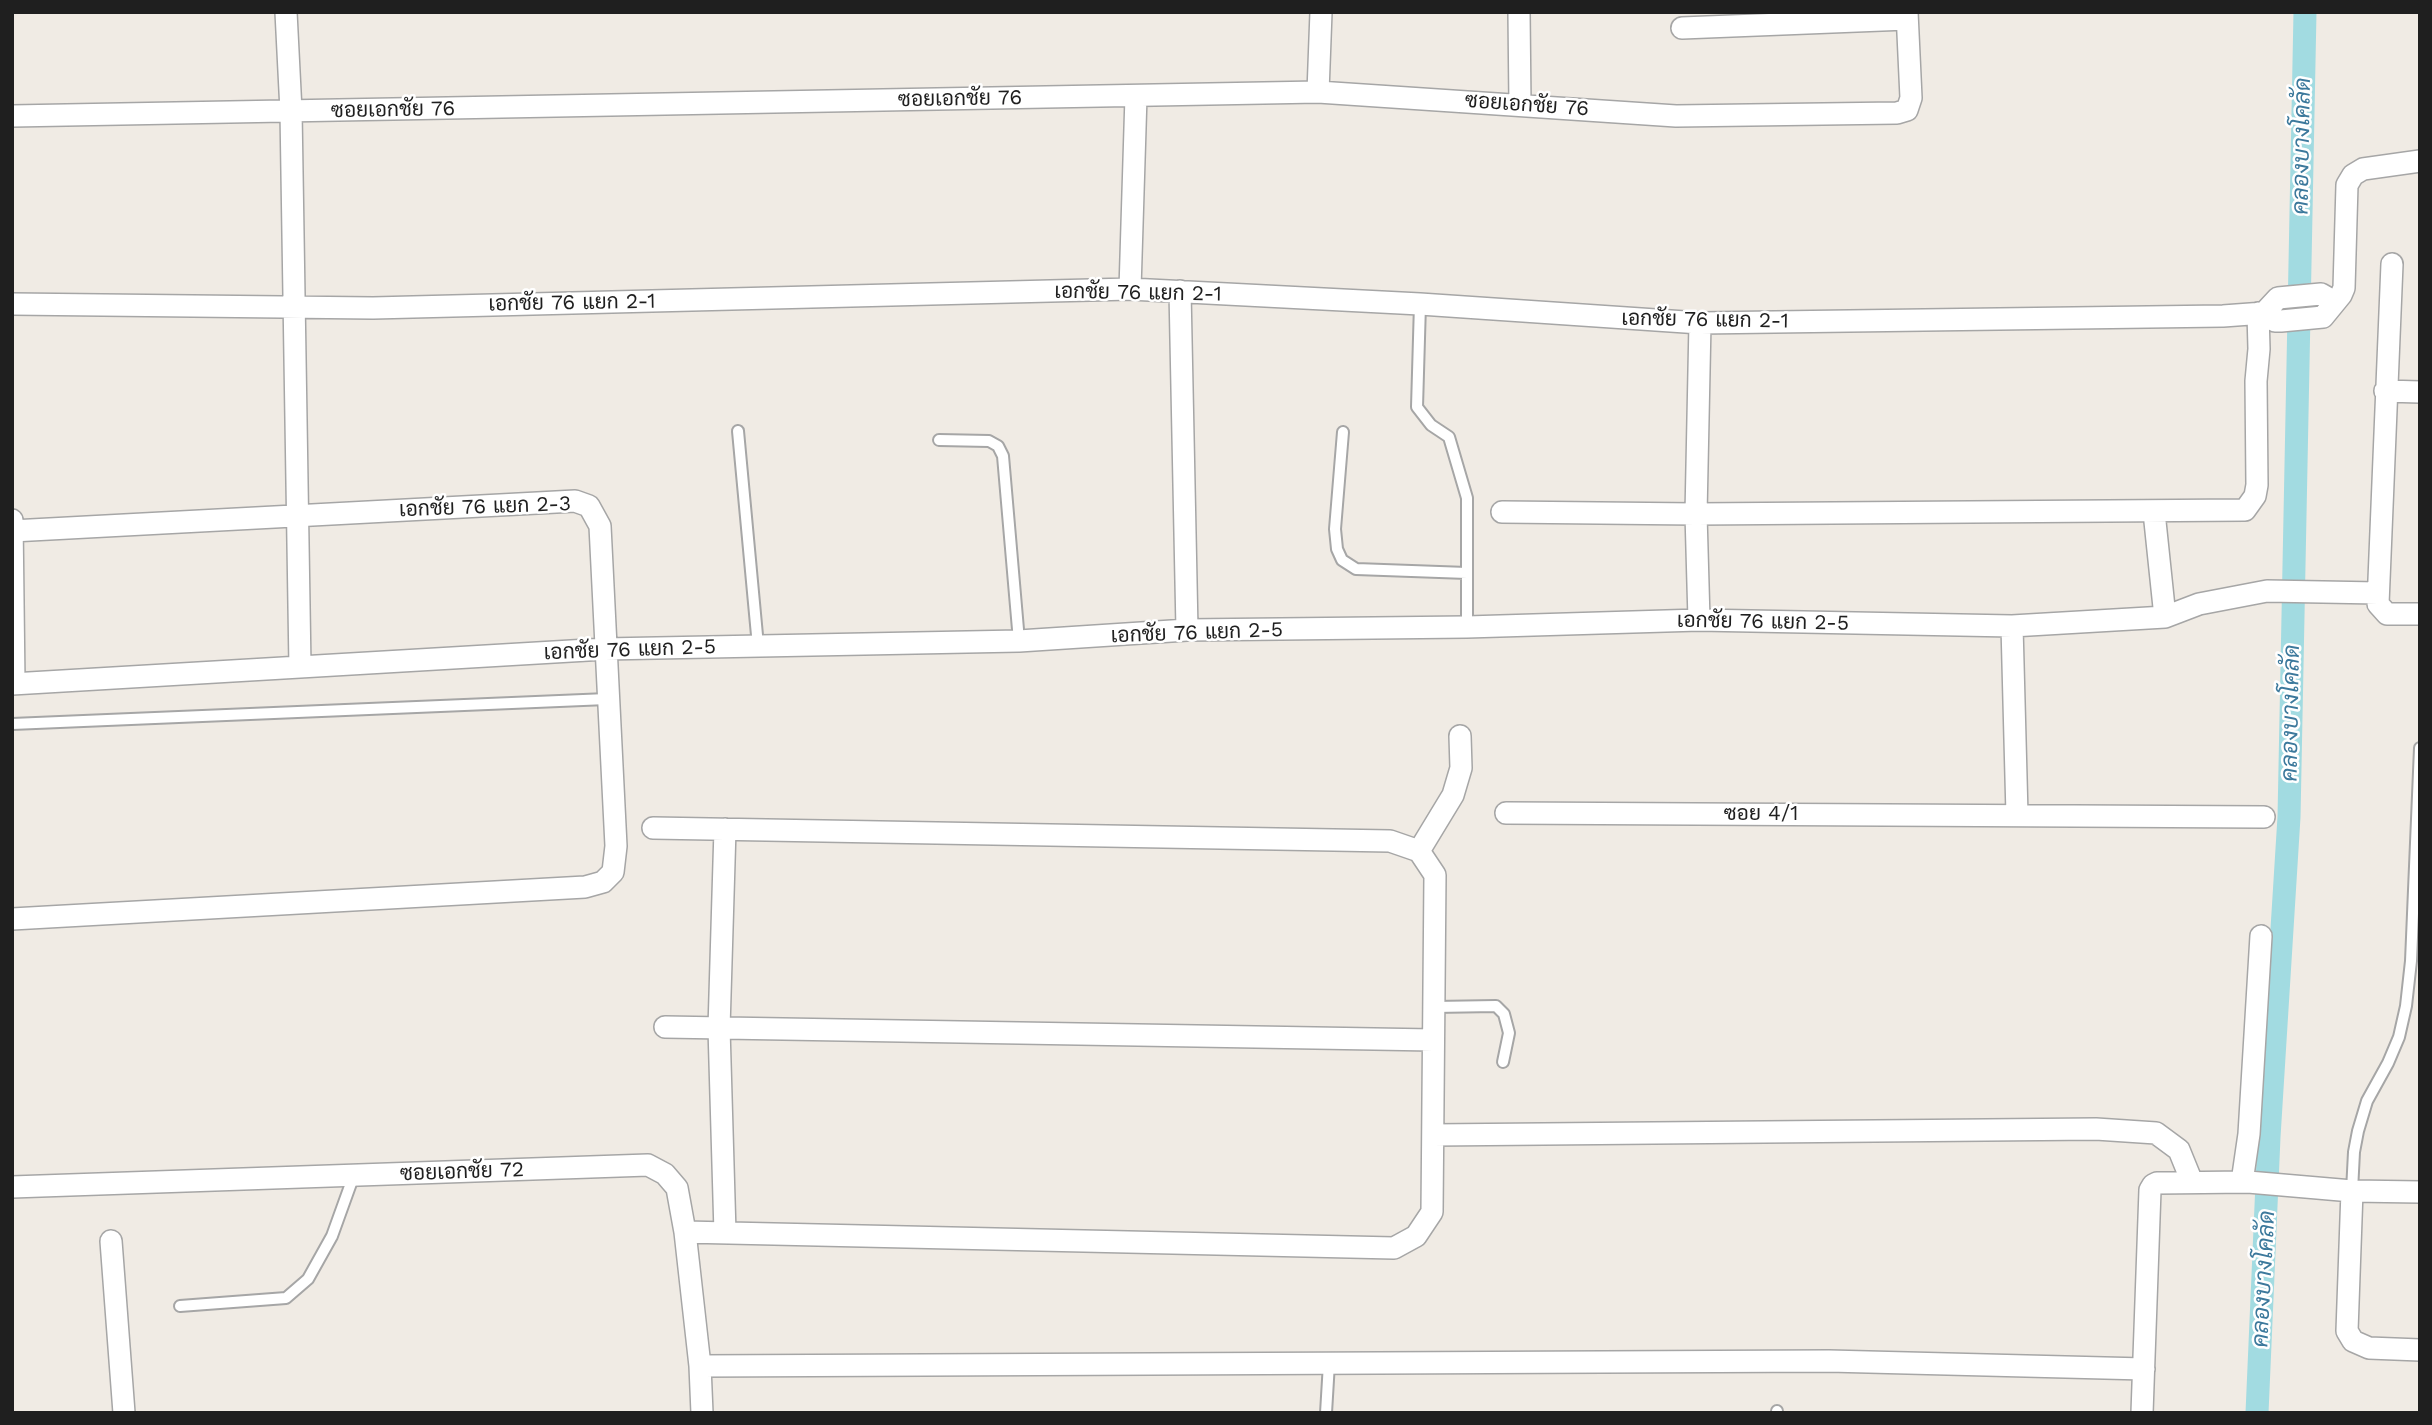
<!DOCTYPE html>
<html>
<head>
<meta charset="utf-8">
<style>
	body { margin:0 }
	#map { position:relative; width:2432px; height:1425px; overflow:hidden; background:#f0ebe4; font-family:"Work Sans",sans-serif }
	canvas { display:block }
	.frame { position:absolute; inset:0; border:14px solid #1f1f1f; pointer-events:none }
</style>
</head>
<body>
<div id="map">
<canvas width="2432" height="1425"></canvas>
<div class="frame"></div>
</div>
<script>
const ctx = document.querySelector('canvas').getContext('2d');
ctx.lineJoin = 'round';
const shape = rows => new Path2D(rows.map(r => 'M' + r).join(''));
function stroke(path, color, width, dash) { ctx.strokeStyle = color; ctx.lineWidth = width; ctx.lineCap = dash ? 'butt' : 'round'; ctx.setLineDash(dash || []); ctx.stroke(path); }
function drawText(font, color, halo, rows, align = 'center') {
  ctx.font = font + ' "Work Sans",Sarabun,sans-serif'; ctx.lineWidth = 5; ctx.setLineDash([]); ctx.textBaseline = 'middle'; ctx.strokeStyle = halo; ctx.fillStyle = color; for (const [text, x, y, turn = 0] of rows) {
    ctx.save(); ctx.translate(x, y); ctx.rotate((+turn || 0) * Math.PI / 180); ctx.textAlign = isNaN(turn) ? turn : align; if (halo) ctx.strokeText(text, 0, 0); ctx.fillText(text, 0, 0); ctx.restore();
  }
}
const canal = shape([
	[2257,1413,2269,1137,2289,817,2305,12]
]);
const lane = shape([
	[1420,304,1417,407,1431,425,1449,437,1467,498,1467,627],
	[738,431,758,646],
	[1343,432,1335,529,1337,549,1342,560,1356,569,1467,573],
	[939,440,989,441,998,446,1003,456,1019,641],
	[12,724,607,699],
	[1434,1007,1496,1006,1504,1014,1509,1033,1503,1062],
	[2352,1191,2354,1152,2358,1131,2367,1101,2388,1063,2399,1037,2406,1006,2411,961,2420,748],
	[180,1306,286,1298,308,1279,332,1236,354,1175],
	[1326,1413,1329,1363],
	[1777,1413,1777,1411]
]);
const street = shape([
	[286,12,291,111,300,667],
	[1519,12,1520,105],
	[1682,28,1907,19],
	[1318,92,1321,12],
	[12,116,1318,92,1676,116,1897,113,1907,110,1911,98,1907,12],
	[2392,264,2378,604,2387,614,2420,614],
	[1130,289,1136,96],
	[1180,291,1187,630],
	[12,304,373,308,1130,289,1420,304,1700,323,2223,316,2264,313],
	[2264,313,2275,321,2281,321,2323,317,2341,295,2344,288,2347,185,2353,175,2363,169,2420,161],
	[2264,313,2278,298,2321,294,2335,302],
	[2385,391,2420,392],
	[1502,512,1696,514,2245,510,2255,496,2257,485,2256,381,2259,349,2258,313],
	[2154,512,2165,617],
	[12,520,14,683],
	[12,531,575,501,589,506,600,526,616,846,613,872,603,882,585,887,12,919],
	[1699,620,1696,514,1700,323],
	[2012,626,2017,815],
	[12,684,605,649,1019,641,1187,630,1467,627,1699,620,2012,626,2165,617,2199,604,2267,591,2378,593],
	[1506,813,2264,817],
	[653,828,1390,841,1419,851,1435,875,1432,1212,1416,1236,1394,1248,685,1232],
	[725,829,719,1028,725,1233],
	[1419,851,1453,795,1461,768,1460,736],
	[665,1027,1433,1040],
	[1433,1135,2096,1129,2156,1133,2179,1150,2192,1182],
	[2242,1182,2249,1134,2261,936],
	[12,1187,648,1165,665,1174,677,1188,685,1232,700,1366,702,1413],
	[2352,1191,2347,1331,2353,1341,2369,1348,2420,1350],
	[111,1241,124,1413],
	[700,1366,1829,1361,2144,1369],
	[2142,1413,2150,1190,2153,1185,2157,1183,2248,1182,2352,1191,2420,1192]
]);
const streetNames = [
	["ซอยเอกชัย 76",960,99,-1],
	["ซอยเอกชัย 76",1527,105,4],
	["ซอยเอกชัย 76",393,110,-1],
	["เอกชัย 76 แยก 2-1",1138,293,1],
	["เอกชัย 76 แยก 2-1",572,303,-1],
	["เอกชัย 76 แยก 2-1",1705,320,1],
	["เอกชัย 76 แยก 2-3",485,507,-2],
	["เอกชัย 76 แยก 2-5",1763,622,1],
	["เอกชัย 76 แยก 2-5",1197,633,-2],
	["เอกชัย 76 แยก 2-5",630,650,-2],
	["ซอย 4/1",1761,814],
	["ซอยเอกชัย 72",462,1172,-2]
];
const waterNames = [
	["คลองบางโคลัด",2302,146,-89],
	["คลองบางโคลัด",2291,713,-89],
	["คลองบางโคลัด",2264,1279,-87]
];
stroke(canal, '#a2dbe1', 23);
stroke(lane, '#a6a6a6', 14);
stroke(street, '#a6a6a6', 24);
stroke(lane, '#fff', 10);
stroke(street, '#fff', 21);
drawText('21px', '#1f1f1f', '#fff', streetNames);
drawText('italic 23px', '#3c799c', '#fff', waterNames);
</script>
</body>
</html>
